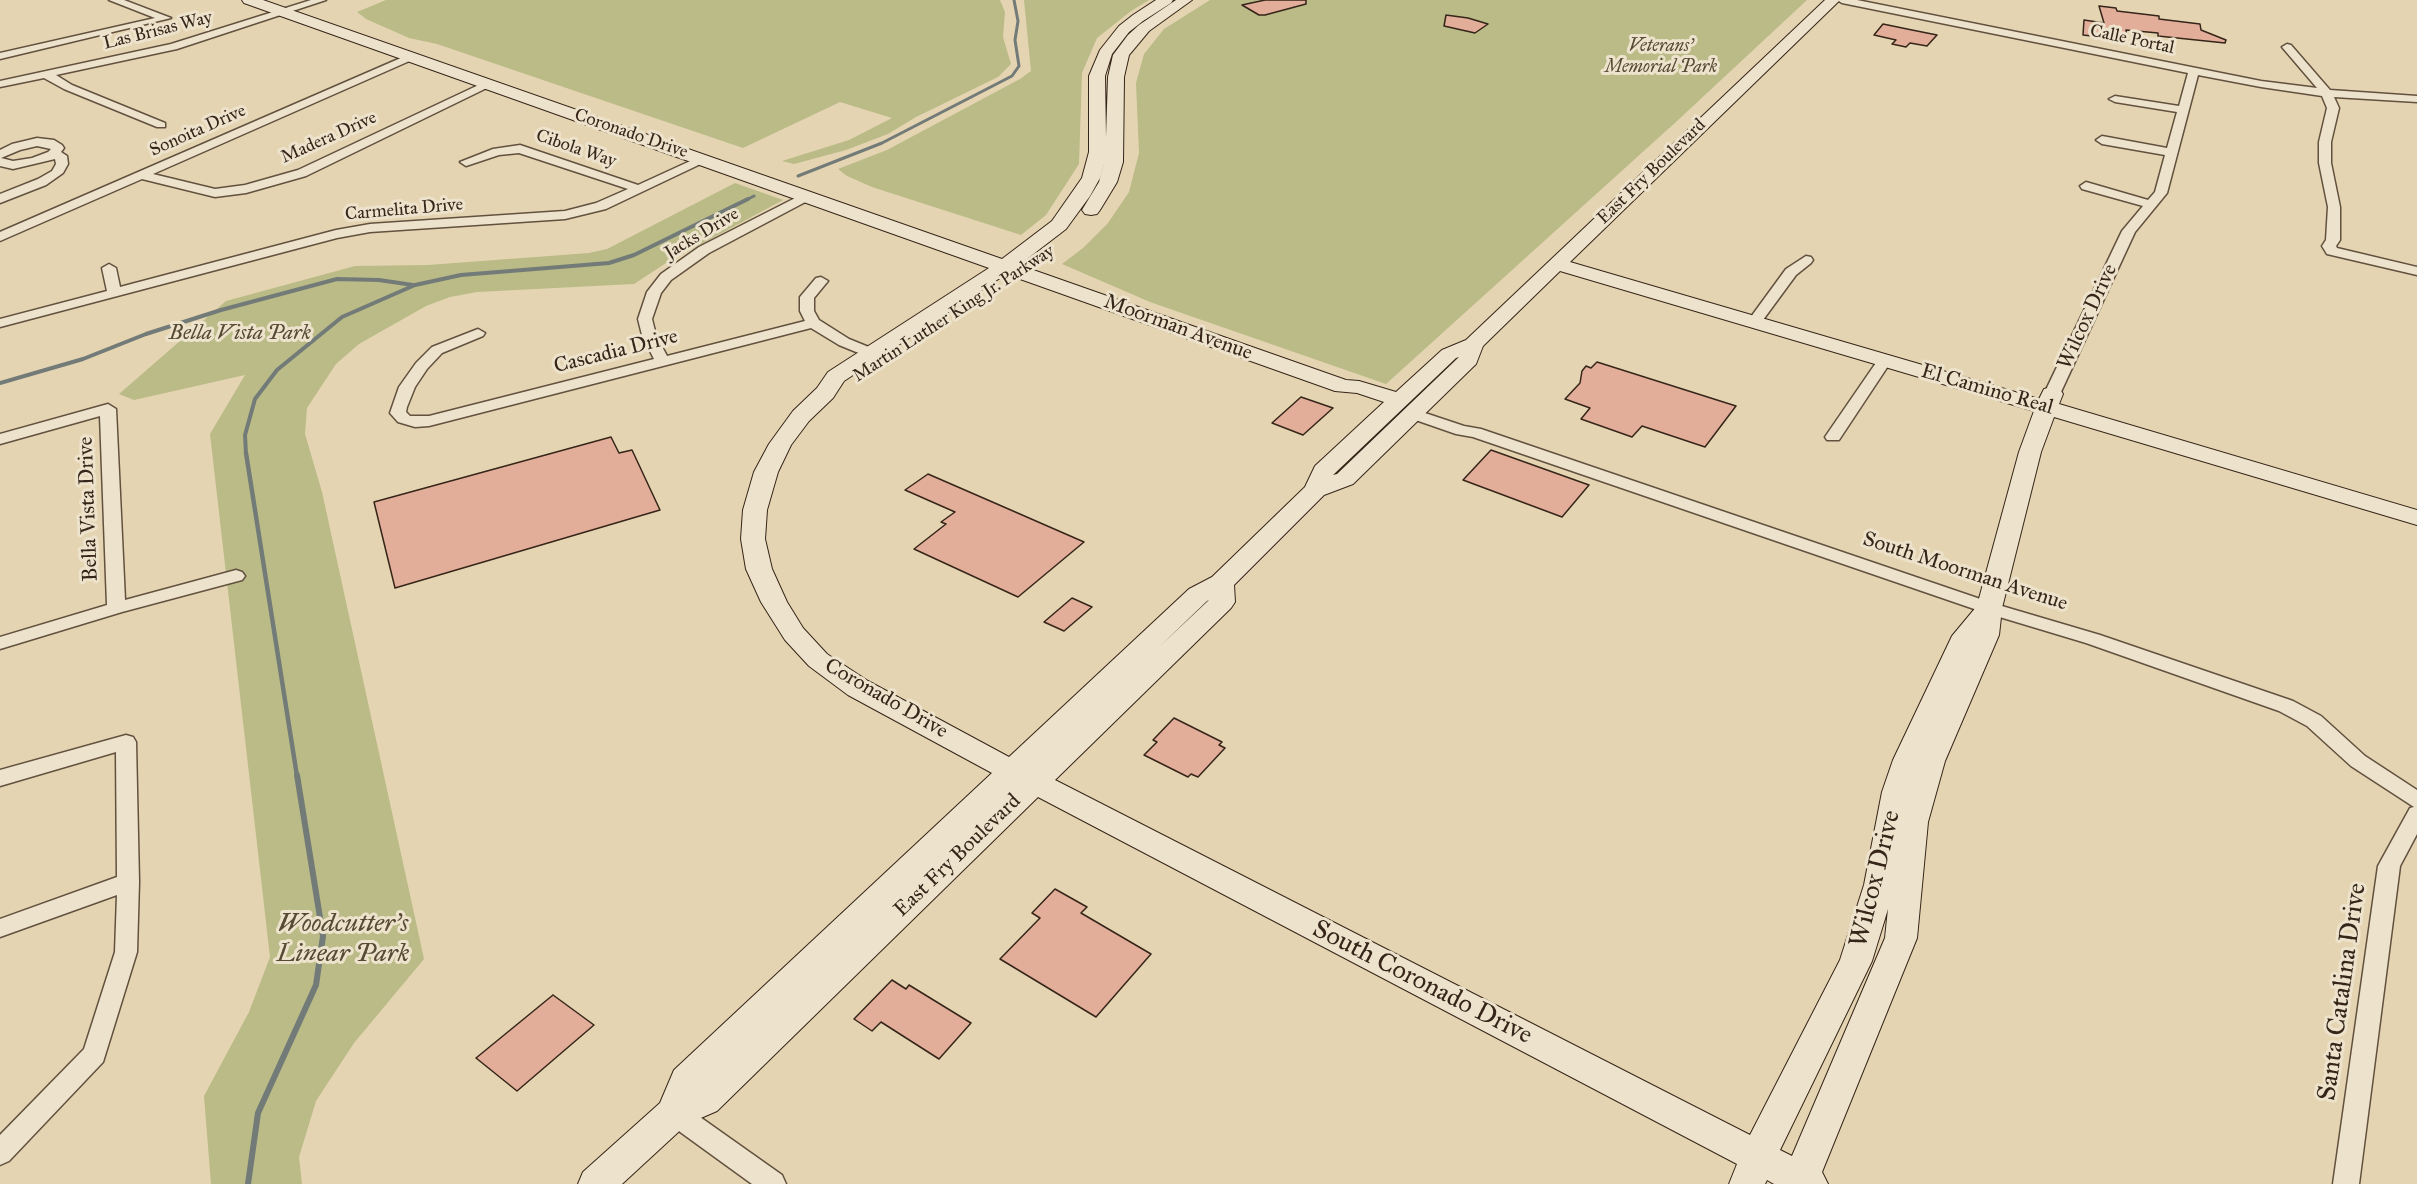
<!DOCTYPE html>
<html>
<head>
<meta charset="utf-8">
<style>
	body { margin:0 }
	canvas { display:block; background:#e4d4b1 }
</style>
</head>
<body>
<canvas width="2417" height="1184"></canvas>
<script>
const ctx = document.querySelector('canvas').getContext('2d');
ctx.lineJoin = 'round';
function paint(path, color) { ctx.fillStyle = color; ctx.fill(path, 'evenodd'); }
const shape = rows => new Path2D(rows.map(r => 'M' + r).join(''));
function stroke(path, color, width, dash) { ctx.strokeStyle = color; ctx.lineWidth = width; ctx.lineCap = dash ? 'butt' : 'round'; ctx.setLineDash(dash || []); ctx.stroke(path); }
function drawText(font, color, halo, rows, align = 'center') {
  ctx.font = font + ' "IM FELL Great Primer",serif'; ctx.lineWidth = 6; ctx.setLineDash([]); ctx.textBaseline = 'middle'; ctx.strokeStyle = halo; ctx.fillStyle = color; for (const [text, x, y, turn = 0] of rows) {
    ctx.save(); ctx.translate(x, y); ctx.rotate((+turn || 0) * Math.PI / 180); ctx.textAlign = isNaN(turn) ? turn : align; if (halo) ctx.strokeText(text, 0, 0); ctx.fillText(text, 0, 0); ctx.restore();
  }
}
const green = shape([
	[386,0,1000,0,1005,12,1003,37,1011,64,998,77,916,117,888,134,846,150,794,164,782,161,849,140,892,118,840,102,743,148,437,44,409,38,366,19,357,12],
	[1024,0,1149,0,1131,11,1097,38,1082,73,1079,164,1046,215,1021,235,872,187,847,176,838,169,887,150,1020,79,1031,71],
	[1210,0,1807,0,1677,121,1386,384,1150,302,1062,264,1083,248,1108,223,1129,192,1139,153,1136,83,1144,54,1164,29],
	[735,183,783,200,666,263,634,284,477,292,450,297,426,306,359,344,336,364,307,408,305,434,322,492,424,959,354,1043,316,1101,299,1157,302,1184,211,1184,204,1096,249,1012,270,957,210,434,245,375,134,400,119,394,226,301,355,266,428,265,589,253,607,249]
]);
const streamFar3 = shape([
	[798,176,882,143,1012,76,1019,66,1015,40,1018,21,1014,0],
	[744,201,754,196]
]);
const streamFar2 = shape([
	[0,383,83,359,146,334,221,310,337,279,379,280,413,285],
	[246,454,245,435,255,399,277,370,342,317,415,285,461,275,609,263,634,255,748,199]
]);
const streamFar1 = shape([
	[246,453,297,776]
]);
const stream = shape([
	[248,1184,258,1113,316,985,323,936,297,775]
]);
const building = shape([
	[1265,0,1306,0,1306,4,1265,15,1259,15,1242,5,1265,0],
	[2099,6,2116,8,2117,11,2159,16,2159,19,2200,24,2201,30,2226,40,2225,43,2158,36,2158,33,2126,30,2127,40,2083,35,2084,20,2104,23,2099,6],
	[1446,15,1468,18,1488,24,1475,33,1444,26,1446,15],
	[1883,24,1912,30,1937,35,1927,46,1910,43,1906,47,1892,44,1896,40,1874,35,1883,24],
	[1597,362,1736,406,1705,447,1642,426,1632,437,1581,419,1590,408,1565,399,1580,383,1582,371,1586,366,1591,368,1597,362],
	[1301,397,1333,408,1303,435,1272,423,1301,397],
	[611,437,619,453,632,450,660,510,395,588,374,502,611,437],
	[1491,450,1589,485,1562,517,1463,480,1491,450],
	[928,474,997,504,1084,542,1018,597,914,549,946,524,941,522,955,512,905,490,928,474],
	[1072,598,1092,607,1064,631,1044,622,1072,598],
	[1174,718,1222,742,1219,745,1225,748,1198,777,1191,774,1188,777,1144,755,1157,742,1153,740,1174,718],
	[1055,889,1087,907,1081,913,1151,954,1096,1017,1000,959,1040,918,1032,913,1055,889],
	[892,980,906,989,909,985,971,1023,939,1059,881,1022,872,1031,854,1019,892,980],
	[553,995,594,1025,517,1091,476,1058,553,995]
]);
const street = shape([
	[109,0,124,0,171,18,0,59,0,53,155,18,109,0],
	[311,0,326,0,177,49,56,75,72,85,165,123,165,127,157,127,64,89,44,78,0,87,0,81,171,44,311,0],
	[1837,0,1857,0,2261,81,2317,88,2282,47,2287,44,2291,45,2330,90,2417,96,2417,102,2334,97,2339,108,2331,142,2331,163,2340,207,2340,240,2336,246,2337,248,2417,267,2417,275,2327,254,2322,246,2326,240,2328,207,2319,163,2319,142,2327,108,2322,96,2261,87,2198,75,2167,193,2135,232,2060,394,2052,399,2047,397,2044,394,2122,231,2143,206,2082,189,2080,186,2086,182,2148,200,2155,192,2165,155,2102,144,2096,140,2102,136,2167,148,2177,112,2115,102,2109,99,2115,96,2179,106,2188,73,1842,3,1837,0],
	[410,54,414,55,414,59,153,174,215,189,245,185,298,170,485,82,489,81,495,84,306,176,246,193,215,197,142,179,0,241,0,232,410,54],
	[37,138,54,140,62,145,64,148,61,152,67,156,68,164,63,173,46,185,0,203,0,194,38,179,52,171,56,164,55,159,13,169,0,166,0,150,12,144,37,138],
	[37,146,51,149,48,152,32,158,13,161,1,158,20,150,37,146],
	[520,145,638,185,699,157,707,157,709,160,606,209,565,219,370,232,337,238,0,327,0,319,107,291,102,268,109,264,116,268,120,287,336,230,370,224,565,211,596,203,628,189,519,153,499,155,466,166,460,162,493,149,520,145],
	[807,192,813,196,811,199,709,253,671,280,661,293,652,319,656,335,667,356,805,321,800,311,800,297,816,278,821,277,828,281,814,298,814,311,819,320,849,339,876,350,878,353,876,356,866,356,839,345,811,328,429,426,415,427,398,422,390,413,399,387,416,363,432,347,478,329,485,333,483,336,442,353,427,369,415,387,407,407,406,412,410,416,429,416,654,359,642,335,638,319,647,292,661,274,699,247,807,192],
	[1806,256,1811,257,1813,260,1811,263,1796,275,1760,324,1750,324,1748,321,1786,269,1806,256],
	[1885,356,1892,360,1841,437,1839,440,1827,440,1825,437,1880,357,1885,356],
	[108,404,116,409,125,600,236,570,242,572,245,576,242,580,122,612,0,649,0,637,107,605,100,416,0,444,0,434,108,404],
	[1413,409,1464,426,1481,429,1995,604,2100,635,2293,701,2321,716,2365,756,2417,790,2417,834,2400,866,2359,1184,2333,1184,2378,866,2410,808,2414,807,2351,766,2307,726,2279,711,2086,643,1983,612,1473,437,1456,434,1407,417,1405,414,1413,409],
	[126,735,133,737,136,742,139,882,137,952,103,1062,9,1161,0,1165,0,1135,84,1049,115,952,117,895,0,937,0,919,117,877,116,752,0,786,0,770,126,735],
	[674,1102,683,1105,782,1175,786,1184,752,1184,665,1121,661,1113,665,1105,674,1102]
]);
const secondary = shape([
	[242,0,263,0,1002,259,1052,221,1082,178,1089,152,1089,76,1100,50,1119,26,1133,15,1156,0,1173,0,1171,3,1143,21,1129,32,1112,54,1105,76,1106,137,1108,77,1113,55,1128,35,1139,25,1176,0,1192,0,1149,31,1129,55,1124,77,1123,162,1117,182,1100,210,1097,214,1091,215,1085,214,1082,210,1099,182,1106,156,1100,178,1090,196,1066,229,1019,265,1346,380,1359,381,1396,392,1442,350,1466,340,1825,0,1840,0,1570,262,2039,399,2044,389,2052,387,2060,389,2063,394,2059,404,2417,510,2417,525,2054,417,2041,452,2002,608,1999,635,1945,761,1928,822,1917,938,1822,1172,1828,1184,1774,1184,1767,1180,1765,1184,1729,1184,1737,1164,1038,797,717,1111,687,1124,622,1184,578,1184,583,1172,660,1103,674,1070,992,773,848,695,809,666,785,640,761,602,746,569,741,539,743,510,754,472,769,444,793,411,817,388,828,372,989,268,244,3,242,0],
	[1560,271,2034,411,2019,452,1977,606,1952,636,1893,760,1882,792,1864,885,1840,960,1750,1135,1055,780,1231,608,1235,602,1234,585,1324,495,1353,484,1476,364,1483,346,1560,271],
	[1006,274,1335,391,1357,393,1384,402,1315,466,1305,487,1212,577,1189,589,1009,757,868,681,827,654,803,628,787,602,772,569,765,539,767,510,778,472,791,445,809,421,833,398,844,381,1006,274],
	[1459,357,1337,474,1333,475,1456,358,1459,357],
	[1209,600,1159,647,1207,601,1209,600],
	[1888,909,1885,938,1792,1156,1780,1150,1872,961,1888,909]
]);
const farStreetnames = [
	["Las Brisas Way",158,31,-14],
	["Calle Portal",2132,40,12],
	["Sonoita Drive",198,131,-24],
	["Coronado Drive",631,134,19],
	["Madera Drive",329,138,-24],
	["Cibola Way",576,149,19],
	["East Fry Boulevard",1652,172,-44],
	["Carmelita Drive",404,210,-5],
	["Jacks Drive",702,234,-31],
	["Martin Luther King Jr. Parkway",954,314,-33]
];
const farParknames = [
	["Veterans'",1661,47],
	["Memorial Park",1661,68]
];
const streetNames = [
	["Wilcox Drive",2088,317,-65],
	["Moorman Avenue",1178,328,20],
	["Cascadia Drive",616,352,-14],
	["El Camino Real",1987,390,16],
	["Bella Vista Drive",89,509,-92],
	["South Moorman Avenue",1965,572,18],
	["Coronado Drive",886,699,30],
	["East Fry Boulevard",958,856,-44]
];
const parkNames = [
	["Bella Vista Park",240,334]
];
const nearStreetnames = [
	["Wilcox Drive",1876,879,-76],
	["South Coronado Drive",1422,983,27],
	["Santa Catalina Drive",2343,992,-82]
];
const nearParknames = [
	["Woodcutter's",343,925],
	["Linear Park",343,955]
];
paint(green, '#babb87');
stroke(streamFar3, '#737b78', 3);
stroke(streamFar2, '#737b78', 4);
stroke(streamFar1, '#737b78', 4.5);
stroke(stream, '#737b78', 6);
paint(building, '#e2ad99');
stroke(building, '#362519', 1.5);
stroke(street, '#62513f', 3);
stroke(secondary, '#362519', 2);
paint(street, '#ede3cc');
paint(secondary, '#ede3cc');
drawText('18px', '#362519', '#ede3cc', farStreetnames);
drawText('italic 18px', '#574a34', '#ede3cc', farParknames);
drawText('21px', '#362519', '#ede3cc', streetNames);
drawText('italic 21px', '#574a34', '#ede3cc', parkNames);
drawText('26px', '#362519', '#ede3cc', nearStreetnames);
drawText('italic 26px', '#574a34', '#ede3cc', nearParknames);
</script>
</body>
</html>
